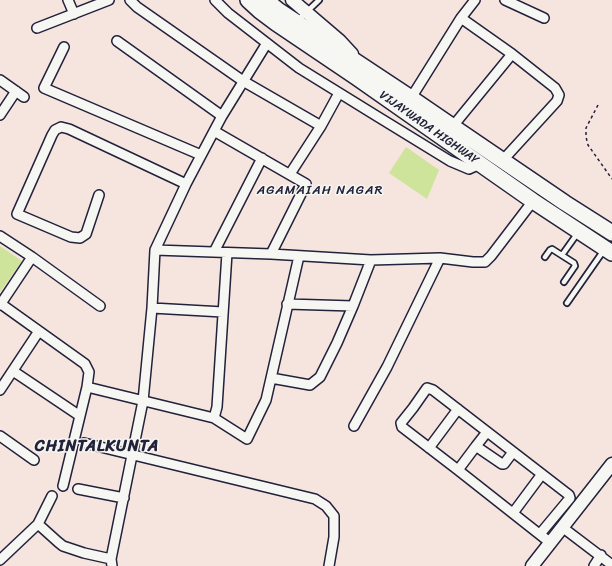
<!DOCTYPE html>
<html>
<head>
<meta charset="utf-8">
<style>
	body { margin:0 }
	canvas { display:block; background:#f6e4df }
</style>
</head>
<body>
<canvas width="612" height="566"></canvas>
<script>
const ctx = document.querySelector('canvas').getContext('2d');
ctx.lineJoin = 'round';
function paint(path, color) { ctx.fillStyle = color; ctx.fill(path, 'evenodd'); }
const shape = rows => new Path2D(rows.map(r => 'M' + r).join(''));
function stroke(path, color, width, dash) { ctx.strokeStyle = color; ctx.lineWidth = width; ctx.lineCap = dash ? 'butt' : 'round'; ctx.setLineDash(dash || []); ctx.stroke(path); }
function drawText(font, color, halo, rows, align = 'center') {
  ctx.font = font + ' Sriracha,sans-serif'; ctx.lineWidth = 3; ctx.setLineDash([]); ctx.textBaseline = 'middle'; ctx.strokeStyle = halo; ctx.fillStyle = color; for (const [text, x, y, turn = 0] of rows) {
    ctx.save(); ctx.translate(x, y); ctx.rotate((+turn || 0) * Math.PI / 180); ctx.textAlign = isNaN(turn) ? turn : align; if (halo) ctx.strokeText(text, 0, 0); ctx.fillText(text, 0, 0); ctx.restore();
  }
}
const green = shape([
	[406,147,439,170,427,199,389,173],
	[0,246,22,261,0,292]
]);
const path = shape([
	[598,105,586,128,586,137,588,145,612,179]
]);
const service = shape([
	[297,21,319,0],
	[562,255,577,234],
	[545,257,550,250,552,249,574,263,575,266,564,282],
	[567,303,604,250]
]);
const minor = shape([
	[68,0,74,14],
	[130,0,137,7,243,81,321,126,290,174],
	[215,0,228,13,299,68,375,115,450,161,469,169,480,164],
	[505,0,544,18],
	[461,18,512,54,555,88,559,95,557,101,503,160],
	[37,28,109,0],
	[117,41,222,116],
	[64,47,44,88,201,155],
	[0,80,24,97],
	[411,98,461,18,475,0],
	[0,115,16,91],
	[321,126,339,93],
	[453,126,512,54],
	[214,131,306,184,271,254],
	[99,195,86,234,80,238,71,237,17,214,52,135,55,130,61,127,69,129,186,184],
	[0,236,32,257,100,306],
	[155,250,186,184,214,131,222,116,267,43],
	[214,252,262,158],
	[1,304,85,364,89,372,87,387,63,486],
	[287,304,353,306],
	[0,305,32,257],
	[152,308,223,312],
	[13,371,80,416],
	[271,378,310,385,320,377,337,343,353,306,371,260],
	[87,387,214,418,217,407,227,253],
	[0,390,39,331],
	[214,418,247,439,266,400,299,256],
	[354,426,387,367,440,258],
	[487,432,476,446,480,449,502,464,504,464,513,452],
	[0,436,34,460],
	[84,443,315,499,326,506,334,516,334,537,329,566],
	[429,448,458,409],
	[458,470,476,446],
	[78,489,124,498],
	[513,513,542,474],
	[38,524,58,542,63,546,84,553,111,559],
	[562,527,612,565],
	[540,534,570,498,569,495,433,390,427,388,413,408,401,423,402,427,458,470,543,537,550,542],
	[0,560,38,524,52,496],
	[112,566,111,559,143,401,152,308,155,250,271,254,371,260,440,258,473,262,485,262,491,256,533,201],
	[594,566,601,555]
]);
const tertiary = shape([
	[292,0,340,41,352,54],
	[532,566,612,464]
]);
const trunk = shape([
	[248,0,260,11,276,23,356,77,533,201,612,253],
	[266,0,278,10,411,98,465,135,565,203,612,233]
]);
const streetNames = [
	["VIJAYWADA HIGHWAY",429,128,35]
];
const neighbourhoodNames = [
	["AGAMAIAH NAGAR",320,191]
];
const districtNames = [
	["CHINTALKUNTA",97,447]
];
paint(green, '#cee49a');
stroke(service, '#22223b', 8);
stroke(minor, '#22223b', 12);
stroke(tertiary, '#22223b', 15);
stroke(trunk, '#22223b', 18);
stroke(path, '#22223b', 1.5, [3, 3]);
stroke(service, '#f6f6f2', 4.5);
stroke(minor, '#f6f6f2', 9);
stroke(tertiary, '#f6f6f2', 12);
stroke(trunk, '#f6f6f2', 15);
drawText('12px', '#22223b', '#f6f6f2', streetNames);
ctx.letterSpacing = '1px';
drawText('13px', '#22223b', '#f6f6f2', neighbourhoodNames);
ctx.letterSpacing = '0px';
ctx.letterSpacing = '1px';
drawText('bold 16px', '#22223b', '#f6f6f2', districtNames);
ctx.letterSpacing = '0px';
</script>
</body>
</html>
